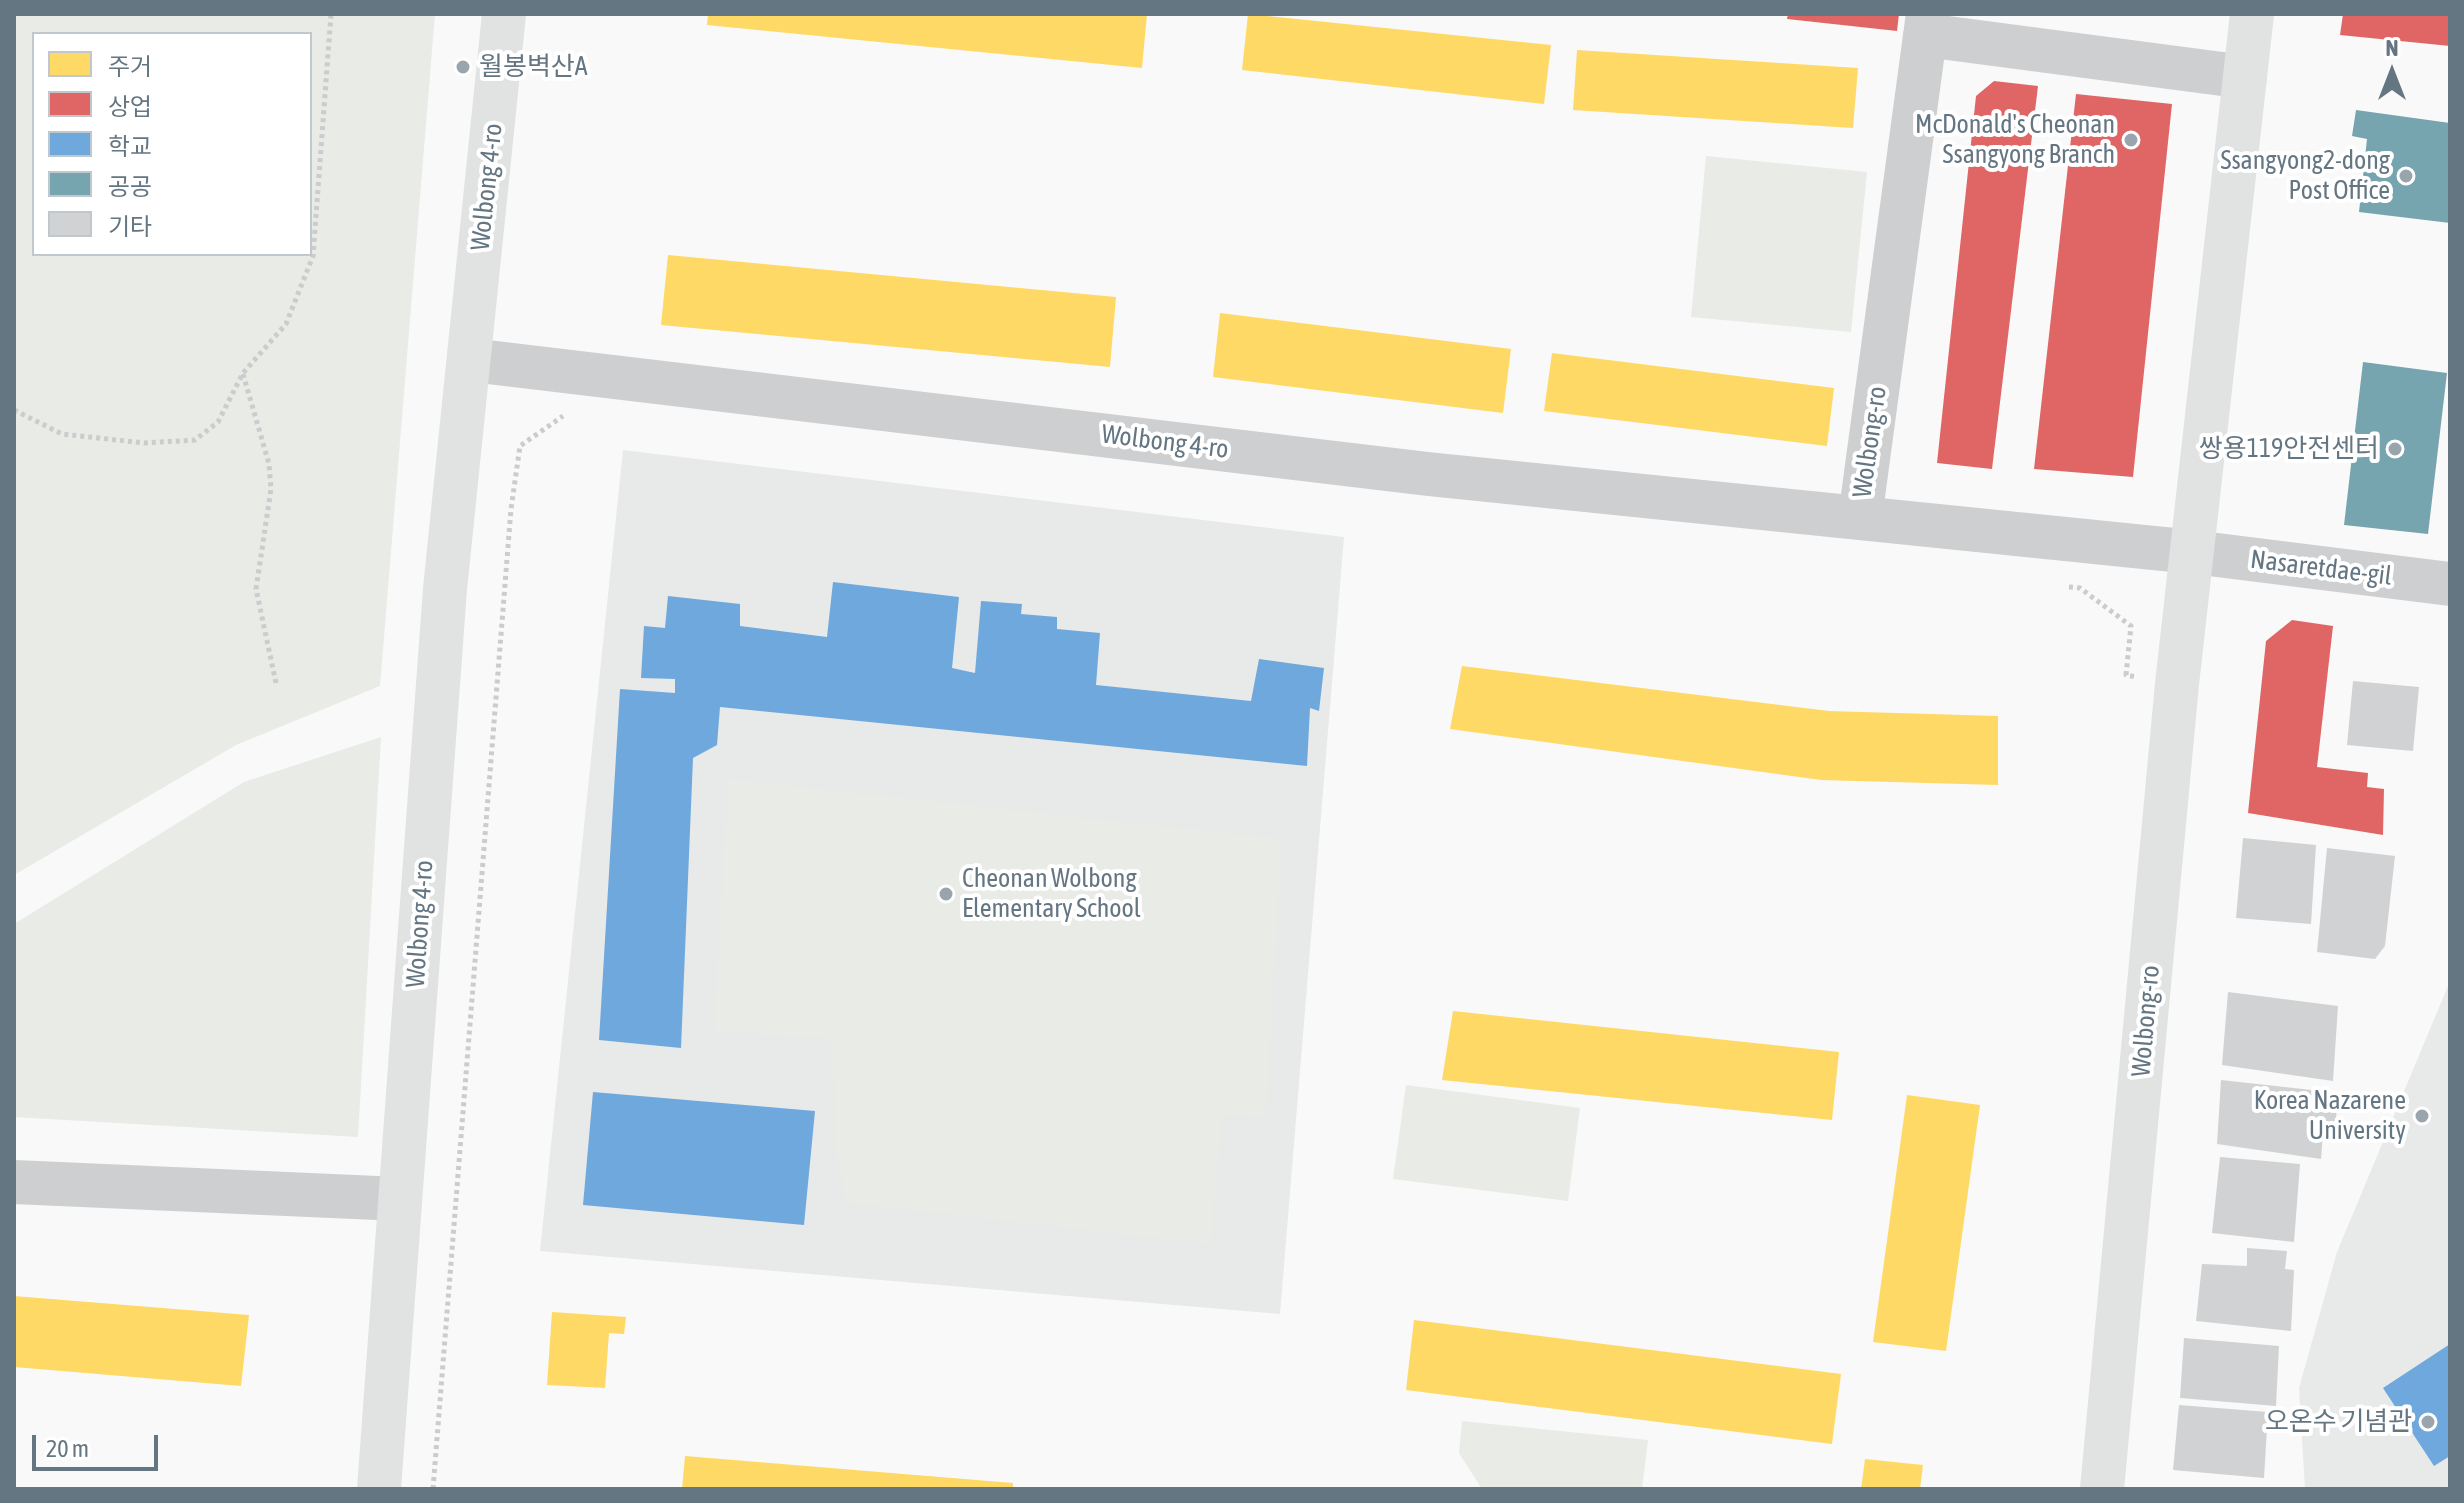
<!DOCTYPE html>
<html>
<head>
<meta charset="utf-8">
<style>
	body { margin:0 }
	#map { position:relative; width:2464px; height:1503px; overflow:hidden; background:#f9f9f9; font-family:"Asap Condensed","Noto Sans KR",sans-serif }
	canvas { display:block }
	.frame { position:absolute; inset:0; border:16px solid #657683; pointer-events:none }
	.legend { position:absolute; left:32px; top:32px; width:280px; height:224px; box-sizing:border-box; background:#fff; border:2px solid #c1c8cd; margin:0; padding:10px 14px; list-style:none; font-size:24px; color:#657683 }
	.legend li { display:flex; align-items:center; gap:16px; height:40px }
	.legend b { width:40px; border:2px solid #c1c8cd }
	.north { position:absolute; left:2352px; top:32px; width:80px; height:80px; -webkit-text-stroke:6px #fff; paint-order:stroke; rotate:0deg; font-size:22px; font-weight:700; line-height:32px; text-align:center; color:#657683 }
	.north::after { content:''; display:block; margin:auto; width:28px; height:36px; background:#657683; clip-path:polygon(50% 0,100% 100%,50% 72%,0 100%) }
	.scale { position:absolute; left:32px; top:1435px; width:126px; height:36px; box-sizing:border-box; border:4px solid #657683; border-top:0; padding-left:10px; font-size:24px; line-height:28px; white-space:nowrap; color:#657683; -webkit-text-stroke:6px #fff; paint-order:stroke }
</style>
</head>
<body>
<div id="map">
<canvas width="2464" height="1503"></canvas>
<div class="frame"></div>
<ul class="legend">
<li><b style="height:22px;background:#ffd966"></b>주거</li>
<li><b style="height:22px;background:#e06666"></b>상업</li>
<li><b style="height:22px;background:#6fa8dc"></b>학교</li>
<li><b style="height:22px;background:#76a5af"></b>공공</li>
<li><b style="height:22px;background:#d0d2d3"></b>기타</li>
</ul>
<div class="north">N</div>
<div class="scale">20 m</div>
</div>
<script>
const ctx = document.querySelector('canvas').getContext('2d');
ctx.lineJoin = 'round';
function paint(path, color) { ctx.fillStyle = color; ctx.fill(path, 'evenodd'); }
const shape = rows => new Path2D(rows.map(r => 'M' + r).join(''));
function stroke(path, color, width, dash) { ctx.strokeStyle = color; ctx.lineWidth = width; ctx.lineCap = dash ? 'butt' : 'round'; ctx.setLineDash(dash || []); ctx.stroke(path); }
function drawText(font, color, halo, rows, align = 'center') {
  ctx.font = font + ' "Asap Condensed","Noto Sans KR",sans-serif'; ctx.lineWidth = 8; ctx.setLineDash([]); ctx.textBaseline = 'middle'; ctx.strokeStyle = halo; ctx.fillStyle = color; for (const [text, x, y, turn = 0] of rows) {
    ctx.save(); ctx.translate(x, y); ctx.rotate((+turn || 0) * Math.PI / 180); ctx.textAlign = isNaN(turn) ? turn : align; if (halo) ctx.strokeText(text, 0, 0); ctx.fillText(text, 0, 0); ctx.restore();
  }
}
const built = shape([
	[623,450,1344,537,1280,1314,540,1251],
	[2450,981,2450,1489,2305,1489,2299,1388,2337,1252]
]);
const green = shape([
	[14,14,435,14,380,686,236,745,14,875],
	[310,34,310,254,34,254,34,34],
	[1706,156,1867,172,1851,332,1691,317],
	[381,737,358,1137,14,1117,14,924,244,782],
	[728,779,1282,839,1266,1117,1222,1114,1211,1244,847,1203,834,1143,833,1039,714,1031],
	[1406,1085,1580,1108,1568,1201,1393,1179],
	[1462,1421,1648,1440,1642,1489,1482,1489,1459,1453]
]);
const homes = shape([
	[708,14,1147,14,1142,68,707,25],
	[1248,14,1551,45,1544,104,1242,70],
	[1577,50,1858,68,1853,128,1573,110],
	[668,255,1116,297,1110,367,661,325],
	[1220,313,1511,349,1503,413,1213,377],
	[1552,353,1834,388,1827,446,1544,411],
	[1462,666,1829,711,1998,716,1998,785,1821,780,1450,729],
	[1453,1011,1839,1052,1832,1120,1442,1080],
	[1907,1095,1980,1105,1946,1351,1873,1342],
	[14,1296,249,1315,241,1386,14,1367],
	[552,1312,626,1317,624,1334,609,1333,605,1388,547,1385],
	[1414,1320,1841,1374,1832,1444,1406,1390],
	[685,1456,1013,1483,1013,1489,682,1489],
	[1865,1459,1923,1465,1920,1489,1861,1489]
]);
const shops = shape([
	[1788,14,1899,14,1897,31,1787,19],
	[2343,14,2450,14,2450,46,2340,35],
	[1994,81,2038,86,1992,469,1937,463,1976,96],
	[2076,94,2172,104,2133,477,2034,469],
	[2292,620,2333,626,2317,767,2368,773,2367,787,2384,789,2383,835,2248,813,2266,641]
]);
const schools = shape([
	[833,582,959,597,952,668,975,673,981,601,1022,604,1021,614,1057,617,1057,629,1100,633,1096,685,1251,701,1259,659,1324,668,1319,711,1310,708,1307,766,720,707,717,745,693,758,681,1048,599,1040,620,689,675,693,675,679,641,678,644,626,665,628,668,596,740,604,740,626,827,637],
	[593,1092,815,1111,804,1225,583,1205],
	[2450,1344,2450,1456,2434,1466,2383,1388]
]);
const public = shape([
	[2356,110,2450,123,2450,223,2359,212,2367,139,2352,136],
	[2363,362,2447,373,2428,534,2344,525]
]);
const building = shape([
	[2353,681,2419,687,2413,751,2347,745],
	[2243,838,2316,845,2311,924,2236,918],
	[2327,848,2395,856,2385,946,2375,959,2317,952],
	[2228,992,2338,1006,2333,1081,2222,1065],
	[2221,1080,2339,1093,2334,1135,2323,1133,2321,1159,2217,1144],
	[2220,1157,2300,1164,2294,1242,2212,1233],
	[2247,1248,2287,1251,2285,1269,2294,1270,2291,1331,2196,1321,2202,1264,2247,1266],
	[2184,1338,2279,1346,2276,1406,2180,1398],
	[2179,1405,2268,1412,2264,1478,2173,1470]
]);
const path = shape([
	[243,374,269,464,271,489,256,589,276,683],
	[14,410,62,434,144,443,195,440,218,422,243,373,286,324,313,256,331,14],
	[2069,587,2080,588,2131,626,2126,675,2136,677],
	[433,1489,511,509,520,446,563,416]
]);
const street = shape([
	[1925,35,2245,77],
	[471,360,1428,474,2193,552,2450,584],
	[1860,518,1928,14],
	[14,1182,400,1199]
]);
const secondary = shape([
	[379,1489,445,589,504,14],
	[2102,1489,2177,684,2252,14]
]);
const markers = [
	[463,67,8,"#99a4ac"],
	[2131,140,8,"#99a4ac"],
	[2406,176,8,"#99a4ac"],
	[2395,449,8,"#99a4ac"],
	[946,894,8,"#99a4ac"],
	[2422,1116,8,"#99a4ac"],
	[2428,1422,8,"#99a4ac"]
];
const poiNames = [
	["월봉벽산A",479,67,"left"],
	["McDonald's Cheonan",2115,125],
	["Ssangyong Branch",2115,155],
	["Ssangyong2-dong",2390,161],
	["Post Office",2390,191],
	["쌍용119안전센터",2379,449],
	["Cheonan Wolbong",962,879,"left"],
	["Elementary School",962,909,"left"],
	["Korea Nazarene",2406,1101],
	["University",2406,1131],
	["오온수 기념관",2412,1422]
];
const streetNames = [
	["Wolbong 4-ro",487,187,-84],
	["Wolbong 4-ro",1165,442,7],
	["Wolbong-ro",1870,442,-82],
	["Nasaretdae-gil",2321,568,7],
	["Wolbong 4-ro",420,924,-86],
	["Wolbong-ro",2146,1021,-85]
];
paint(built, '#e8e9e9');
paint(green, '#e8ebe6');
paint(homes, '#ffd966');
paint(shops, '#e06666');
paint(schools, '#6fa8dc');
paint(public, '#76a5af');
paint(building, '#d0d2d3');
stroke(path, '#cbcccd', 5, [4, 4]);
stroke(street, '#cecfd0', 44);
stroke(secondary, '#e1e2e2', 44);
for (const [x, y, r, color] of markers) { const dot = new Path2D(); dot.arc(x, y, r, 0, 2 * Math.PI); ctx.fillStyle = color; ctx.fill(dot); stroke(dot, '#fff', 3); }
drawText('26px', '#657683', '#fff', poiNames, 'right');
drawText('26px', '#657683', '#fff', streetNames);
</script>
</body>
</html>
